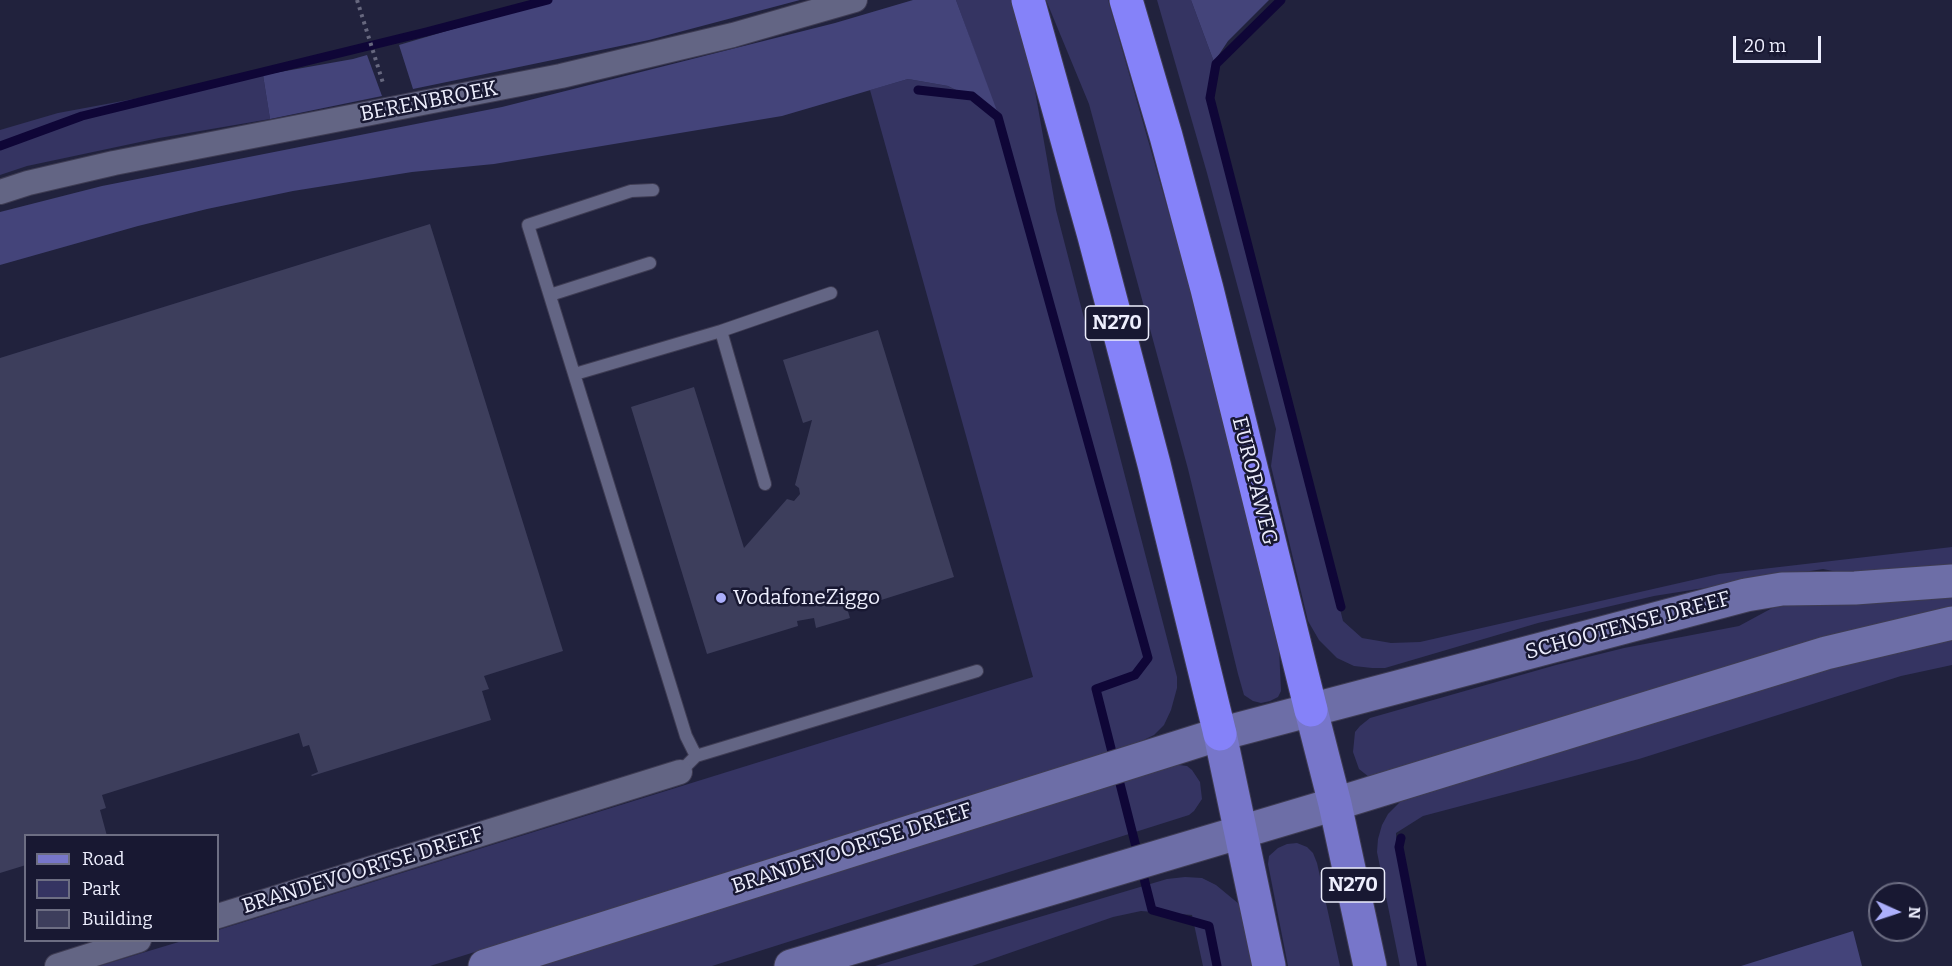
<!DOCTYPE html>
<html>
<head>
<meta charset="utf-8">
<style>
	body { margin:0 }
	#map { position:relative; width:1952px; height:966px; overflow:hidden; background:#21223d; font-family:Bitter,serif }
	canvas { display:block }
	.legend { position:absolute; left:24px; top:834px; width:195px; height:108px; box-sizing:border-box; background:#181832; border:2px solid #6d6e83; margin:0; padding:8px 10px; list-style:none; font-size:18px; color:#edeefd }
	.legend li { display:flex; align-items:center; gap:12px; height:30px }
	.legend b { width:30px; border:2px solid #6d6e83 }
	.north { position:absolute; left:1868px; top:882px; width:60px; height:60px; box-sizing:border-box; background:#181832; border:2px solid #6d6e83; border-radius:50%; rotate:93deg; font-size:16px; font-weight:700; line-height:24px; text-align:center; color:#edeefd }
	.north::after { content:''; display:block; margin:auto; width:21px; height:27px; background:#acaffb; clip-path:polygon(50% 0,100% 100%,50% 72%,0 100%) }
	.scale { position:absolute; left:1733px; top:36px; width:88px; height:27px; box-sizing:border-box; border:3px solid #edeefd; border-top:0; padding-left:8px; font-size:18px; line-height:21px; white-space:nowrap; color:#edeefd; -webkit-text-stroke:4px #181832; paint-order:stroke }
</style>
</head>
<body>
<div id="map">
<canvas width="1952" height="966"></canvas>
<ul class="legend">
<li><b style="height:8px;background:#7776ca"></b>Road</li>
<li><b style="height:16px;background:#353462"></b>Park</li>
<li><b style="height:16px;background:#3d3e5c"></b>Building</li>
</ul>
<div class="north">N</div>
<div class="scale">20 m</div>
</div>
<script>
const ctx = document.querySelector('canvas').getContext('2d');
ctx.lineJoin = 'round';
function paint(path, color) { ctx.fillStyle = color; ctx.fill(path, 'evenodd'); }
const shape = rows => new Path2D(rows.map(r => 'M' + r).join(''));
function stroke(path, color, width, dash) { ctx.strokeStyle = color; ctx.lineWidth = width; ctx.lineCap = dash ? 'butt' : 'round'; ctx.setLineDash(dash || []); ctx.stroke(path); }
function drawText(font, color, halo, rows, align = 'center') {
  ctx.font = font + ' Bitter,serif'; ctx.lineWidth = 5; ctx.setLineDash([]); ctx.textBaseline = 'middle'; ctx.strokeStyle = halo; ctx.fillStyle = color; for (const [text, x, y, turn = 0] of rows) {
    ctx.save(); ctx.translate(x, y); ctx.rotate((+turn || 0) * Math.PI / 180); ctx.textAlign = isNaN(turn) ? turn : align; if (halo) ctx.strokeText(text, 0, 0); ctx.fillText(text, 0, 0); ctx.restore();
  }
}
const green = shape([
	[956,0,1011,0,1030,62,1056,210,1177,677,1177,688,1171,710,1164,725,1154,735,1127,748,430,966,99,966,182,941,218,940,218,930,1033,677,870,90,908,79,948,86,996,111],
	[1046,0,1108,0,1196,308,1279,648,1281,691,1278,697,1270,701,1261,703,1253,701,1244,695,1238,674,1188,469,1089,104],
	[1157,0,1191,0,1214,62,1209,82,1343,621,1362,638,1391,643,1420,642,1719,574,1952,547,1952,572,1866,578,1823,569,1654,596,1538,623,1385,668,1372,668,1354,666,1337,658,1319,640,1308,621,1271,466,1276,429,1207,173],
	[263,75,270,119,159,138,27,166,0,175,0,130,58,113],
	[1952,586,1952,610,1374,781,1359,769,1353,752,1355,732,1360,726,1370,718,1556,665,1624,648,1739,626,1776,606],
	[1952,639,1952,665,1901,676,1639,759,1423,816,1396,833,1397,854,1419,966,1400,966,1377,852,1378,839,1382,825,1388,814,1404,798,1860,653],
	[1171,764,1187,766,1192,770,1200,782,1202,799,1194,811,1189,815,712,966,524,966],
	[1297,843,1307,847,1313,853,1317,863,1340,966,1288,966,1268,864,1269,856,1278,848,1287,844],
	[1185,877,1202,878,1216,885,1239,904,1249,924,1258,966,1203,966,1192,915,1141,911,1113,917,972,966,875,966,1167,879]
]);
const forest = shape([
	[552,0,800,0,649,40,413,89,399,45],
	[913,0,956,0,997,111,948,86,908,79,782,116,494,164,412,172,293,191,207,209,138,226,0,265,0,212,102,186,502,107,835,23],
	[1191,0,1269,0,1228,41,1214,62],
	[367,55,382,96,270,119,263,75,353,59],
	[1853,931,1862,966,1741,966]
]);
const stream = shape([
	[1281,0,1216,64,1210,98,1341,607],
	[918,90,972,96,998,117,1148,658,1135,675,1096,689,1152,910,1209,926,1217,966],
	[0,146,82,116,426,32,548,0],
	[1401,838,1399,847,1422,966]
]);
const building = shape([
	[430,224,563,651,484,676,489,689,482,691,491,720,312,776,311,775,318,772,309,745,303,747,299,733,102,795,106,808,100,810,107,836,26,836,26,865,0,873,0,358],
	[878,330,954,577,859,607,863,603,861,601,847,608,850,618,816,628,814,618,797,621,798,626,707,654,631,407,694,387,744,548,787,499,794,501,800,494,799,488,795,485,812,420,803,423,783,360]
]);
const path = shape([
	[357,0,383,83]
]);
const lane = shape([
	[653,190,631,191,528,225,686,736,696,756,680,772],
	[550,295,650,263],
	[721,331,765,484],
	[575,374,721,331,831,293],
	[696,756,977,671]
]);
const street = shape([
	[0,192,28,183,114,163,561,76,733,35,855,0],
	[218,916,680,772],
	[57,966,139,940]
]);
const secondary = shape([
	[485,966,1220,734,1746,595,1782,589,1855,588,1952,581],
	[791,966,1335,804,1826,653,1952,623]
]);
const primary = shape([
	[1311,710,1335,804,1370,966],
	[1220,734,1269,966]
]);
const highway = shape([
	[1028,0,1094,236,1154,464,1220,734],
	[1126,0,1166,136,1207,289,1311,710]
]);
const markers = [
	[721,598,6,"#acaffb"]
];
const shields = [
	[1117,323,63],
	[1353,885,63]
];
const shieldNames = [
	["N270",1117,323],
	["N270",1353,885]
];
const streetNames = [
	["BERENBROEK",429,102,-11],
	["EUROPAWEG",1254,481,76],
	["SCHOOTENSE DREEF",1628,626,-15],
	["BRANDEVOORTSE DREEF",852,849,-18],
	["BRANDEVOORTSE DREEF",363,871,-17]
];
const poiNames = [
	["VodafoneZiggo",733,598]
];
paint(green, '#353462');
paint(forest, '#44447a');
stroke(stream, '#0f0637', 9);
paint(building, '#3d3e5c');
stroke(lane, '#3e3c53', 14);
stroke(street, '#3e3c53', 26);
stroke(secondary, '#3e3c53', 35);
stroke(primary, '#3e3c53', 35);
stroke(highway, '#3e3c53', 35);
stroke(path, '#67687f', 4, [3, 4.5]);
stroke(lane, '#636584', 12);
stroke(street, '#636584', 24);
stroke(secondary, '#6d6ea7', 33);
stroke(primary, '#7776ca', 33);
stroke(highway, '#8582f9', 33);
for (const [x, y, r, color] of markers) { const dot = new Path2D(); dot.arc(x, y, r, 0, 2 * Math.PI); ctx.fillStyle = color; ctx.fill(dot); stroke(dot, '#181832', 2); }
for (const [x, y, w] of shields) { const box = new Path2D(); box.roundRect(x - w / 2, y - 17, w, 34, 4.5); ctx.fillStyle = '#181832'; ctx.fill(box); stroke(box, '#edeefd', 1.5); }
drawText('bold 20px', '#edeefd', null, shieldNames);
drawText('21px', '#edeefd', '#181832', streetNames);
drawText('21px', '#edeefd', '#181832', poiNames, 'left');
</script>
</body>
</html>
